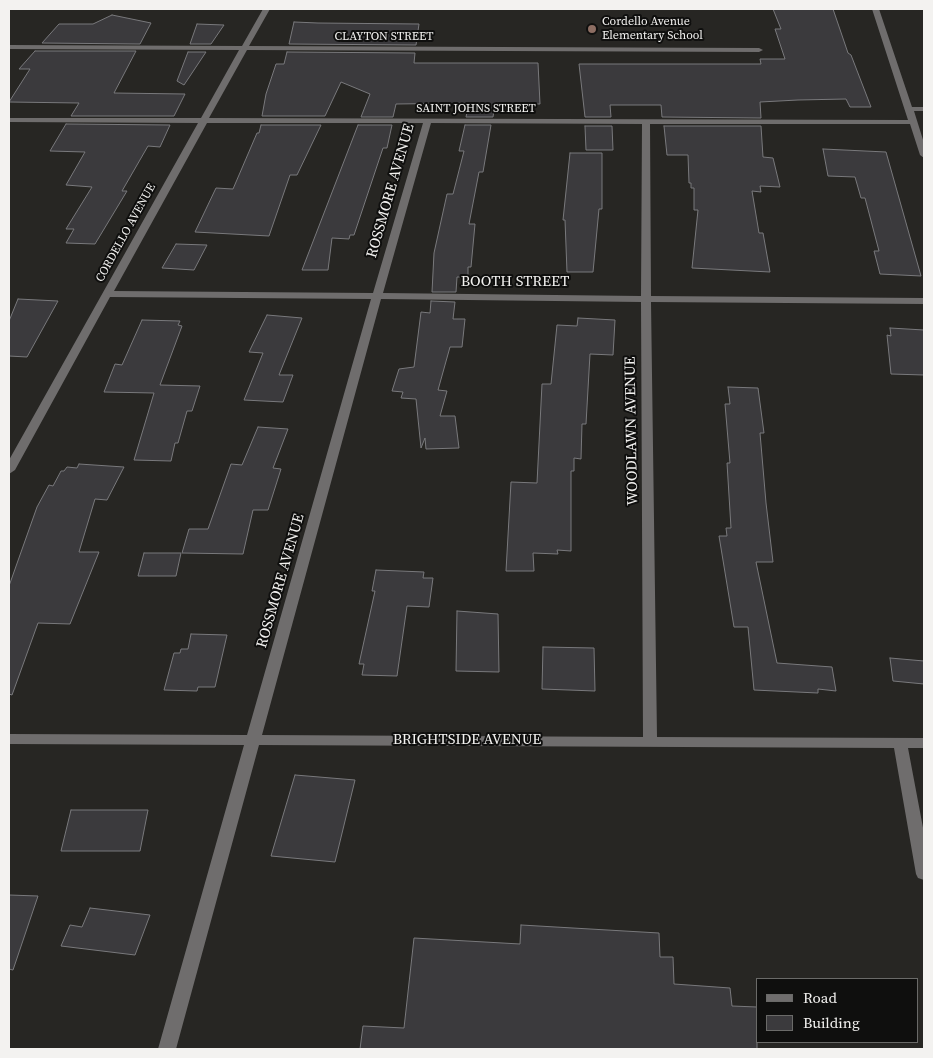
<!DOCTYPE html>
<html>
<head>
<meta charset="utf-8">
<style>
	body { margin:0 }
	#map { position:relative; width:933px; height:1058px; overflow:hidden; background:#272623; font-family:"Source Serif 4",serif }
	canvas { display:block }
	.frame { position:absolute; inset:0; border:10px solid #f3f2f0; pointer-events:none }
	.legend { position:absolute; left:756px; top:978px; width:162px; height:65px; box-sizing:border-box; background:#0f0f0e; border:1px solid #6a6a68; margin:0; padding:6px 9px; list-style:none; font-size:15px; color:#f3f2f0 }
	.legend li { display:flex; align-items:center; gap:10px; height:25px }
	.legend b { width:25px; border:1px solid #6a6a68 }
</style>
</head>
<body>
<div id="map">
<canvas width="933" height="1058"></canvas>
<div class="frame"></div>
<ul class="legend">
<li><b style="height:6px;background:#6f6d6d"></b>Road</li>
<li><b style="height:14px;background:#3b3a3d"></b>Building</li>
</ul>
</div>
<script>
const ctx = document.querySelector('canvas').getContext('2d');
ctx.lineJoin = 'round';
function paint(path, color) { ctx.fillStyle = color; ctx.fill(path, 'evenodd'); }
const shape = rows => new Path2D(rows.map(r => 'M' + r).join(''));
function stroke(path, color, width, dash) { ctx.strokeStyle = color; ctx.lineWidth = width; ctx.lineCap = dash ? 'butt' : 'round'; ctx.setLineDash(dash || []); ctx.stroke(path); }
function drawText(font, color, halo, rows, align = 'center') {
  ctx.font = font + ' "Source Serif 4",serif'; ctx.lineWidth = 4; ctx.setLineDash([]); ctx.textBaseline = 'middle'; ctx.strokeStyle = halo; ctx.fillStyle = color; for (const [text, x, y, turn = 0] of rows) {
    ctx.save(); ctx.translate(x, y); ctx.rotate((+turn || 0) * Math.PI / 180); ctx.textAlign = isNaN(turn) ? turn : align; if (halo) ctx.strokeText(text, 0, 0); ctx.fillText(text, 0, 0); ctx.restore();
  }
}
const building = shape([
	[773,9,833,9,848,53,851,55,871,107,850,107,846,99,798,100,760,102,761,118,662,117,661,105,610,105,611,117,585,117,579,64,761,64,760,59,785,59,775,29,781,29,773,9],
	[112,15,151,23,140,44,42,43,59,24,93,24,112,15],
	[294,22,318,23,419,24,416,45,289,44,294,22],
	[197,24,224,25,211,44,190,44,197,24],
	[35,51,136,51,114,93,185,94,174,116,71,116,79,103,9,102,30,69,19,69,35,51],
	[188,52,206,52,184,85,177,81,188,52],
	[287,52,415,53,414,63,538,63,540,104,495,104,493,117,466,117,469,103,396,104,393,117,361,117,370,94,341,82,325,116,262,116,266,94,276,64,284,64,287,52],
	[66,124,170,125,160,147,148,146,122,191,127,191,95,244,66,243,74,229,66,229,92,187,66,185,85,152,50,151,66,124],
	[261,125,321,125,297,175,290,175,269,236,195,232,216,188,233,189,257,133,259,133,261,125],
	[358,125,392,125,387,148,383,148,354,235,350,235,349,239,332,238,328,270,302,270,358,125],
	[465,125,491,125,483,172,479,172,469,224,475,224,471,267,468,267,468,277,457,277,456,292,432,292,434,253,447,194,453,194,464,151,459,151,465,125],
	[585,126,612,126,613,150,586,150,585,126],
	[664,126,761,126,763,157,773,158,780,187,760,186,761,192,752,191,759,233,763,233,770,272,692,268,698,210,694,210,694,188,691,188,691,183,689,183,688,155,667,155,664,126],
	[823,149,886,152,921,276,880,274,874,251,879,251,865,198,861,198,855,177,828,176,823,149],
	[570,153,602,153,602,209,599,209,593,272,567,272,565,220,563,220,570,153],
	[176,244,207,245,194,270,162,268,176,244],
	[18,299,58,301,27,357,9,356,9,321,18,299],
	[431,301,455,302,453,319,465,319,462,347,450,347,438,390,447,391,440,416,455,416,459,448,426,449,425,438,421,448,416,399,401,398,403,392,392,391,399,369,414,367,421,312,430,313,431,301],
	[267,315,302,318,279,375,293,375,283,402,244,400,263,353,249,352,267,315],
	[578,318,615,320,613,355,590,354,586,424,582,424,581,459,574,458,574,471,571,471,571,551,557,550,558,554,533,553,534,571,506,571,511,482,537,483,542,384,551,384,557,325,577,326,578,318],
	[142,320,180,321,178,325,182,326,160,385,200,386,192,411,187,411,178,443,175,443,171,461,134,460,154,393,104,392,115,364,122,365,142,320],
	[890,328,924,330,924,375,891,374,887,335,891,336,890,328],
	[728,387,758,388,764,433,760,433,766,503,773,562,756,562,777,663,832,667,836,691,818,689,818,693,754,690,748,627,734,627,719,536,727,536,726,528,731,528,727,463,730,463,725,404,730,404,728,387],
	[258,427,288,429,273,468,281,469,268,510,253,510,243,554,182,553,189,529,208,529,231,464,242,465,258,427],
	[79,464,124,467,107,500,95,499,79,552,99,552,70,624,38,623,12,695,9,694,9,586,37,507,49,485,53,486,61,471,64,471,67,467,77,468,79,464],
	[144,553,181,553,176,576,138,576,144,553],
	[376,570,424,572,423,578,433,578,429,607,407,606,397,676,362,675,364,664,359,664,375,591,372,591,376,570],
	[457,611,498,614,499,672,456,671,457,611],
	[191,634,227,635,215,687,198,687,197,691,164,690,174,653,180,653,181,649,188,649,191,634],
	[543,647,594,648,595,691,542,689,543,647],
	[890,658,924,661,924,684,893,681,890,658],
	[295,775,355,780,335,862,271,856,295,775],
	[71,810,148,810,140,851,61,851,71,810],
	[9,895,38,896,13,970,9,969,9,895],
	[90,908,150,915,135,955,61,946,70,925,82,927,90,908],
	[521,925,659,933,660,957,673,957,674,984,730,988,732,1006,757,1007,757,1049,360,1049,363,1026,404,1028,414,938,520,944,521,925]
]);
const street = shape([
	[263,9,270,9,249,46,759,48,763,50,759,52,247,50,209,118,908,120,872,9,879,9,912,107,924,107,924,111,914,111,924,143,924,158,920,155,910,124,650,124,651,296,924,298,924,304,651,302,657,737,924,738,924,748,908,748,924,833,924,880,918,878,916,874,894,748,259,745,176,1049,158,1049,244,745,9,744,9,734,247,735,371,299,110,297,15,470,9,474,9,460,198,123,9,122,9,118,201,118,239,50,9,49,9,45,242,46,263,9],
	[207,123,423,123,373,293,114,291,207,123],
	[431,123,642,124,641,296,383,293,431,123],
	[381,299,641,302,643,737,262,735,381,299]
]);
const markers = [
	[592,29,5,"#8d6e63"]
];
const farPoinames = [
	["Cordello Avenue",602,22],
	["Elementary School",602,36]
];
const farStreetnames = [
	["CLAYTON STREET",384,37],
	["SAINT JOHNS STREET",476,109],
	["CORDELLO AVENUE",126,233,-61]
];
const streetNames = [
	["ROSSMORE AVENUE",391,191,-74],
	["BOOTH STREET",515,282],
	["WOODLAWN AVENUE",632,431,-91],
	["ROSSMORE AVENUE",281,581,-74],
	["BRIGHTSIDE AVENUE",467,740]
];
paint(building, '#3b3a3d');
stroke(building, '#79797c', 1);
paint(street, '#6f6d6d');
for (const [x, y, r, color] of markers) { const dot = new Path2D(); dot.arc(x, y, r, 0, 2 * Math.PI); ctx.fillStyle = color; ctx.fill(dot); stroke(dot, '#0f0f0e', 2); }
drawText('12px', '#f3f2f0', '#0f0f0e', farPoinames, 'left');
drawText('12px', '#f3f2f0', '#0f0f0e', farStreetnames);
drawText('15px', '#f3f2f0', '#0f0f0e', streetNames);
</script>
</body>
</html>
